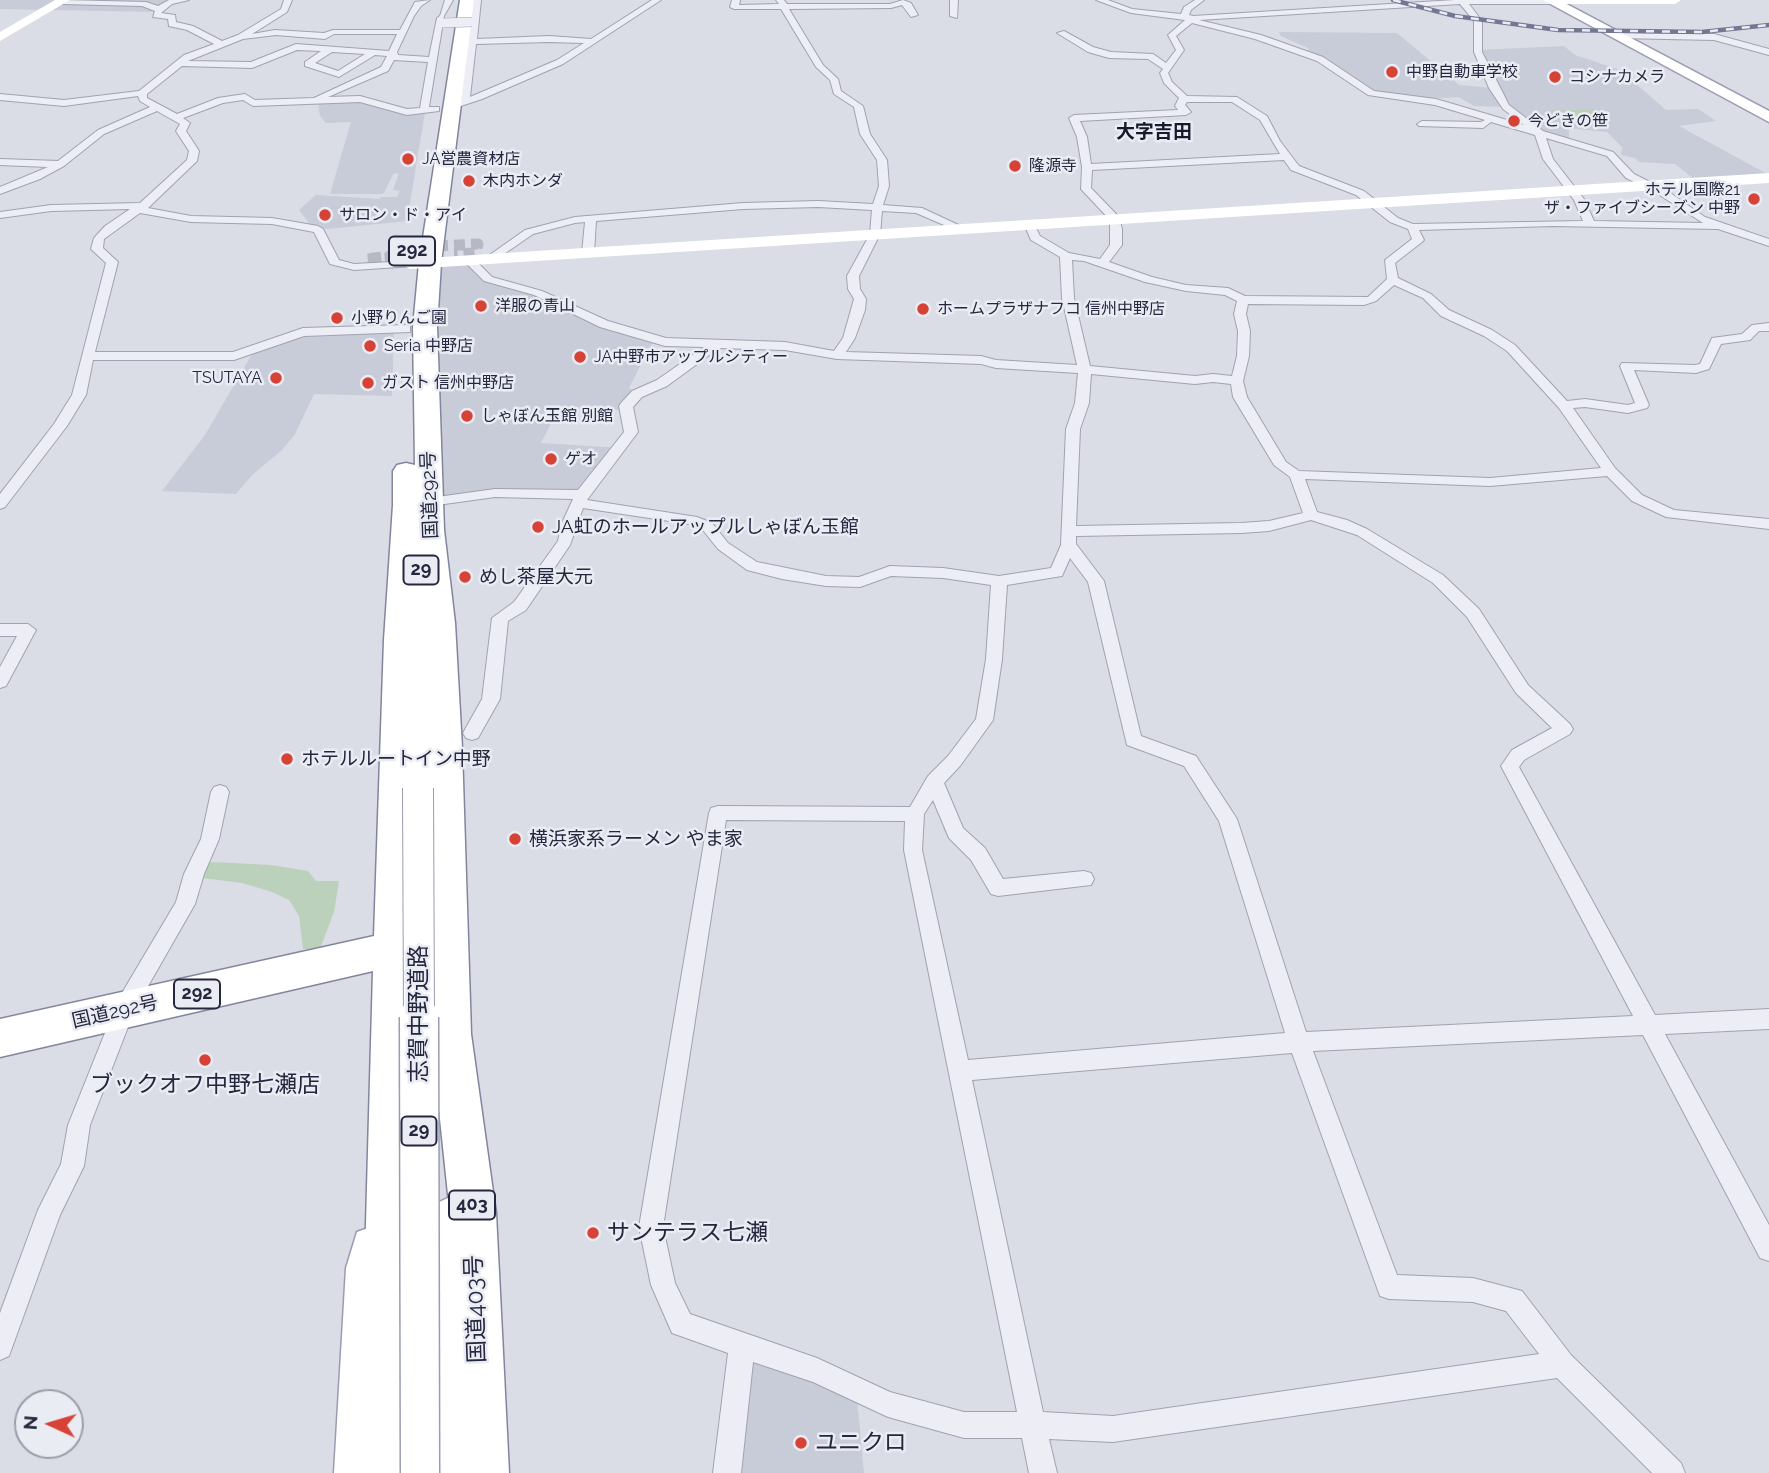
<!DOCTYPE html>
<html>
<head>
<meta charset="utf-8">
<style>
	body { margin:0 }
	#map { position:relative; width:1769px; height:1473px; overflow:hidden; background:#dadce6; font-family:Raleway,sans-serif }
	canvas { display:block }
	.north { position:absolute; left:14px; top:1389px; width:70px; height:70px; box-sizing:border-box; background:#eaecf4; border:2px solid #9b9dab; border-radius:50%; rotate:274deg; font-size:19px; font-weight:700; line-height:28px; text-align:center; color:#24273d }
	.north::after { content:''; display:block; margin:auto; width:24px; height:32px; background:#d64235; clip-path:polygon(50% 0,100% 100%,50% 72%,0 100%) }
</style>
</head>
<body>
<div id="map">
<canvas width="1769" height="1473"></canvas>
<div class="north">N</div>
</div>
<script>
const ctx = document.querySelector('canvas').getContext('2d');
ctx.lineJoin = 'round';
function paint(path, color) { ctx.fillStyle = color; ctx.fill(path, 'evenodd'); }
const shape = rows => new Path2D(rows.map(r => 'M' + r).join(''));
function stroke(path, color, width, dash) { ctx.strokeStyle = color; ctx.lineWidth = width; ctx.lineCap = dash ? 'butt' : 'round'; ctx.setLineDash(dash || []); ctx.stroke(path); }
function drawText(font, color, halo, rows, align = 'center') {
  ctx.font = font + ' Raleway,"Noto Sans JP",sans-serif'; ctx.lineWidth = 5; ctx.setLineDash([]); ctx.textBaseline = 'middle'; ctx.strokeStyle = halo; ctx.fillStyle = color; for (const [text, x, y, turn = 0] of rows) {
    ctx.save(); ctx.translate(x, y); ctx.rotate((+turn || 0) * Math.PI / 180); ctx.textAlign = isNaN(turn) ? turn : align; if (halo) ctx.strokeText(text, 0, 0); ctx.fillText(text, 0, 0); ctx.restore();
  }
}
const built = shape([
	[0,0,185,0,170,2,158,12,0,9],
	[1279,32,1397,33,1459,85,1493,88,1478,50,1564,46,1575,55,1620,70,1666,110,1698,109,1716,121,1679,126,1769,175,1698,182,1675,164,1639,162,1635,158,1621,155,1622,147,1607,132,1569,128,1569,140,1539,132,1506,107,1474,106,1459,97,1424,99,1379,95,1320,59,1298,52,1310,49,1281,36],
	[357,101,425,112,407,221,327,229,312,227,299,210,316,195,379,199,381,197,397,197,400,191,393,190,399,173,393,174,384,193,381,194,330,194,351,122,326,123,320,116,318,102],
	[470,261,488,279,654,339,629,388,637,394,627,410,559,407,541,443,621,448,582,495,495,493,441,501,436,298,439,262],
	[394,329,392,396,314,394,295,434,282,450,252,475,236,494,162,491,205,435,255,349,303,332],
	[742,1347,856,1389,864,1473,727,1473]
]);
const green = shape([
	[1595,109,1612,124,1563,124,1549,111],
	[214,862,271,865,308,871,316,881,339,881,334,912,320,949,303,949,299,916,289,900,272,892,242,883,202,878,205,863]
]);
const streetTunnel = shape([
	[437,246,478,244,475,253,454,254],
	[398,255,366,259,399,257]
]);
const street = shape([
	[61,0,146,2,158,6,169,0,189,0,172,4,161,13,175,15,176,22,193,26,222,41,238,35,281,9,284,0,292,0,287,12,252,34,275,30,324,33,333,30,400,30,415,2,430,0,421,6,414,16,397,52,398,55,429,57,437,18,440,16,445,0,453,0,444,16,429,107,439,107,439,111,407,115,360,102,253,106,243,100,223,103,183,118,190,123,186,131,199,151,197,161,148,208,191,216,272,218,318,226,323,229,339,260,354,264,410,261,416,264,414,266,354,270,330,264,314,232,272,224,191,222,140,213,104,239,103,248,118,262,95,352,233,352,303,328,406,325,410,326,410,332,304,336,234,360,93,360,86,395,67,426,5,507,0,509,0,494,54,424,72,395,106,263,91,249,94,238,105,226,130,209,51,211,0,218,0,212,51,205,140,203,187,160,189,151,176,131,180,124,157,111,104,134,64,166,40,179,0,194,0,187,48,167,0,165,0,159,58,161,98,130,150,107,140,101,138,96,64,106,0,100,0,94,64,100,139,91,184,55,214,44,187,30,169,26,168,19,153,17,155,11,142,6,62,4,58,2,61,0],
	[334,34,397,34,389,51,296,44,251,62,188,61,243,39,276,35,325,39,334,34],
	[297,50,321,51,305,62,305,66,339,77,375,55,387,56,381,67,314,98,255,100,245,94,218,98,177,114,147,98,147,94,182,66,252,68,297,50],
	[332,52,365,54,338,71,315,63,332,52],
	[394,60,428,62,420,108,407,109,360,96,328,97,388,71,394,60],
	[473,0,481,0,477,39,549,36,591,39,652,0,661,0,563,64,482,99,452,109,449,108,449,104,461,100,473,0],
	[549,42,584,43,557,60,470,97,476,44,549,42],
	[732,0,740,0,739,5,779,4,776,0,784,0,787,4,890,4,903,0,911,3,918,15,911,17,902,5,891,8,789,9,823,65,838,79,841,91,863,106,870,134,887,160,889,186,883,205,922,208,967,229,958,231,916,213,882,211,880,234,859,276,860,289,866,299,865,310,855,338,846,352,981,356,996,360,1077,365,1062,298,1060,257,1031,240,1024,224,1033,222,1040,236,1069,253,1100,259,1110,245,1110,220,1081,189,1082,167,1077,137,1069,118,1074,115,1178,110,1175,106,1179,98,1164,83,1160,73,1163,69,1148,59,1109,58,1088,52,1057,33,1064,31,1093,47,1111,52,1153,54,1166,63,1176,50,1168,35,1185,20,1131,13,1096,0,1108,0,1132,9,1181,14,1184,7,1195,0,1204,0,1191,10,1189,15,1193,16,1455,0,1559,0,1556,4,1469,4,1482,21,1482,52,1509,105,1543,131,1613,152,1634,174,1666,190,1705,217,1769,239,1769,246,1718,229,1553,226,1419,230,1424,240,1422,242,1395,263,1398,278,1431,294,1449,310,1492,330,1515,345,1567,401,1585,399,1628,405,1635,403,1620,366,1622,363,1695,365,1700,364,1712,338,1742,334,1752,325,1769,323,1769,331,1759,331,1750,340,1721,344,1709,369,1696,373,1634,370,1649,405,1647,408,1628,413,1585,407,1573,408,1615,468,1642,495,1674,510,1769,519,1769,529,1666,517,1632,501,1607,476,1490,486,1305,479,1317,512,1347,520,1367,529,1443,575,1479,609,1528,685,1570,724,1573,729,1570,734,1524,760,1519,767,1655,1015,1769,1009,1769,1029,1665,1034,1769,1225,1769,1261,1760,1258,1643,1035,1313,1051,1397,1275,1473,1278,1522,1291,1571,1355,1681,1463,1685,1473,1652,1473,1557,1378,1113,1442,1049,1439,1057,1473,1029,1473,1022,1438,964,1438,888,1417,813,1382,753,1362,741,1473,713,1473,728,1353,672,1333,651,1285,639,1227,709,813,711,808,718,806,910,807,928,776,948,756,976,719,986,659,991,585,943,578,891,576,860,587,826,586,782,579,747,570,718,549,702,529,689,524,583,508,570,545,526,610,508,621,500,699,478,738,472,740,466,738,463,733,482,699,492,618,514,602,558,541,562,523,573,499,495,497,430,506,423,502,430,498,495,489,578,490,624,432,619,406,621,403,632,391,657,380,704,347,665,346,600,327,534,295,484,281,466,263,466,259,474,259,492,277,542,291,608,321,666,338,785,342,834,351,843,338,854,299,848,289,847,276,870,234,872,210,818,207,743,209,596,221,594,253,588,256,582,253,585,222,575,223,533,234,494,261,484,259,525,230,575,217,743,203,818,201,873,204,879,186,877,160,860,134,854,107,834,94,830,80,816,67,781,9,734,9,730,7,732,0],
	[1460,4,1474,21,1474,52,1489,88,1503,109,1524,125,1436,99,1374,91,1323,57,1261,35,1199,20,1460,4],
	[1192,23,1255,39,1317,61,1368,95,1435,105,1485,120,1481,122,1422,121,1417,124,1419,126,1483,128,1491,122,1535,135,1543,159,1574,200,1583,221,1413,224,1398,218,1364,191,1299,166,1280,141,1267,116,1237,97,1187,96,1172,82,1168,73,1184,50,1176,36,1192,23],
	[1187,102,1232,102,1260,120,1280,154,1091,164,1087,137,1080,121,1186,115,1191,112,1185,105,1187,102],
	[1546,138,1607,156,1626,178,1658,194,1703,223,1594,221,1584,199,1553,159,1546,138],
	[1284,160,1291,170,1356,195,1390,222,1408,229,1412,239,1385,260,1387,279,1368,297,1245,296,1228,288,1186,285,1152,277,1109,262,1122,245,1122,229,1119,217,1091,188,1092,170,1284,160],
	[1072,260,1084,261,1145,282,1186,291,1225,295,1237,301,1234,314,1238,331,1237,356,1232,376,1213,374,1195,376,1090,366,1074,298,1072,260],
	[1394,285,1423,298,1441,316,1484,336,1507,351,1559,408,1601,468,1490,478,1299,471,1286,462,1247,397,1243,381,1249,356,1250,331,1246,314,1248,304,1364,305,1376,301,1394,285],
	[719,348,785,350,837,359,981,364,996,368,1078,373,1075,403,1066,429,1061,545,1051,568,999,576,943,568,890,566,859,577,826,576,757,562,728,543,712,523,697,517,587,500,638,432,633,407,642,397,667,386,719,348],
	[1091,374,1195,384,1213,382,1231,384,1233,397,1274,465,1290,477,1303,513,1269,521,1241,523,1076,526,1080,429,1089,403,1091,374],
	[1311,520,1357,535,1433,583,1467,617,1516,693,1552,728,1512,750,1501,766,1633,1016,1306,1032,1237,819,1196,756,1141,736,1104,581,1076,544,1076,536,1241,533,1269,531,1311,520],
	[1070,558,1088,582,1127,745,1184,766,1219,821,1285,1033,968,1060,922,850,924,814,933,800,949,838,971,860,991,894,998,896,1091,885,1094,879,1091,873,1084,871,1003,879,985,848,963,828,944,783,960,766,993,720,1002,659,1007,585,1062,576,1070,558],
	[726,820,905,821,904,850,1017,1412,964,1412,890,1392,817,1358,690,1314,675,1283,663,1227,726,820],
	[1292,1053,1380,1296,1389,1299,1473,1302,1506,1311,1539,1354,1113,1416,1043,1412,972,1080,1292,1053],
	[950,0,958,0,957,18,950,16,950,0],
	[1621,33,1714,34,1769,49,1769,55,1714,40,1618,38,1621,33],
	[0,624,28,624,36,630,6,686,0,688,0,667,17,636,0,636,0,624],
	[220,785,226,787,229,792,219,839,204,874,195,904,135,1009,90,1125,84,1166,60,1215,9,1356,0,1360,0,1313,38,1210,61,1164,68,1125,119,998,176,902,184,874,201,839,211,792,214,787,220,785]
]);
const secondary = shape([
	[55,0,70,0,0,41,0,32,55,0],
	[1547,0,1681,0,1675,4,1553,4,1547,0],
	[1769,173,1769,183,410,269,402,264,410,259,1769,173]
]);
const primary = shape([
	[1543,0,1559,0,1769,111,1769,122,1543,0],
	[413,559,422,561,425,567,430,638,433,788,428,796,418,799,408,796,403,788,404,638,401,567,404,561,413,559],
	[450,1197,463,1203,469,1216,479,1473,435,1473,431,1216,437,1203,450,1197],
	[371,1227,385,1232,390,1246,386,1268,381,1330,378,1473,334,1473,346,1268,357,1232,371,1227]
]);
const highway = shape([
	[460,0,474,0,441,263,437,327,444,530,455,623,462,748,471,1034,496,1213,509,1473,457,1473,450,1213,431,1034,430,953,412,961,411,1403,417,1473,365,1473,361,1403,373,971,0,1057,0,1019,374,936,384,640,393,505,393,471,397,465,406,463,415,465,413,327,419,263,460,0],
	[418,556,425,623,430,935,412,928,414,640,418,556]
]);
const rail = shape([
	[1393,0,1455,16,1558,30,1702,32,1769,25]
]);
const streetBridge = shape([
	[443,23,472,22]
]);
const primaryBridgeFar1 = shape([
	[418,788,419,1019]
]);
const primaryBridge = shape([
	[419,1017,420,1473]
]);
const markers = [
	[1392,72,7,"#d64235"],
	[1555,77,7,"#d64235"],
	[1514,121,7,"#d64235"],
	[408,159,7,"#d64235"],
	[1015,166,7,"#d64235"],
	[469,181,7,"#d64235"],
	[1754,199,7,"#d64235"],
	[325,215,7,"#d64235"],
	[481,306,7,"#d64235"],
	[923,309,7,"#d64235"],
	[337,318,7,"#d64235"],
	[370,346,7,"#d64235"],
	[580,357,7,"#d64235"],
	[276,378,7,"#d64235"],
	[368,383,7,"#d64235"],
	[467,416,7,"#d64235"],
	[551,459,7,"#d64235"],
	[538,527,7,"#d64235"],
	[465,577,7,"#d64235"],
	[287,759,7,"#d64235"],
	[515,839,7,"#d64235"],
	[205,1060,7,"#d64235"],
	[593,1233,7,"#d64235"],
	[801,1443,7,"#d64235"]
];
const farPoinames = [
	["中野自動車学校",1406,72],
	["コシナカメラ",1569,77],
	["今どきの笹",1528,121],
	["JA営農資材店",422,159],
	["隆源寺",1029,166],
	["木内ホンダ",483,181],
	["ホテル国際21",1740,190,"right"],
	["ザ・ファイブシーズン 中野",1740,208,"right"],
	["サロン・ド・アイ",339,215],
	["洋服の青山",495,306],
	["ホームプラザナフコ 信州中野店",937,309],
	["小野りんご園",351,318],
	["Seria 中野店",384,346],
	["JA中野市アップルシティー",594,357],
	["TSUTAYA",262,378,"right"],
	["ガスト 信州中野店",382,383],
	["しゃぼん玉館 別館",481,416],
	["ゲオ",565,459]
];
const shields = [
	[412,251,46],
	[421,570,35],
	[197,994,46],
	[419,1131,35],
	[472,1205,46]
];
const shieldNames = [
	["292",412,251],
	["29",421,570],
	["292",197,994],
	["29",419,1131],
	["403",472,1205]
];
const farQuarternames = [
	["大字吉田",1154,132]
];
const streetNames = [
	["国道292号",430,495,-92],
	["国道292号",115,1012,-13]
];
const poiNames = [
	["JA虹のホールアップルしゃぼん玉館",552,527],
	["めし茶屋大元",479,577],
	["ホテルルートイン中野",301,759],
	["横浜家系ラーメン やま家",529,839]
];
const nearStreetnames = [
	["志賀中野道路",419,1014,-90],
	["国道403号",476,1309,-92]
];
const nearPoinames = [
	["ブックオフ中野七瀬店",205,1085,"center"],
	["サンテラス七瀬",607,1233],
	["ユニクロ",815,1443]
];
paint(built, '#c8cbd8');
paint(green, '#bcd1bb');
stroke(streetTunnel, '#b6b8c4', 11, [11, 6]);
stroke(street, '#a0a2b0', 2);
stroke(primary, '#999db3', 3);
stroke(highway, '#81869e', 3);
paint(street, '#edeef5');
paint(secondary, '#fff');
paint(primary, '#fff');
paint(highway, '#fff');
stroke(rail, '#737791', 4.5);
stroke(rail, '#eaecf4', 2.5, [8]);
stroke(streetBridge, '#a0a2b0', 10, []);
stroke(primaryBridgeFar1, '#999db3', 32, []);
stroke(primaryBridge, '#999db3', 41, []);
stroke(streetBridge, '#edeef5', 9);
stroke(primaryBridgeFar1, '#fff', 30);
stroke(primaryBridge, '#fff', 38);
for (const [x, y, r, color] of markers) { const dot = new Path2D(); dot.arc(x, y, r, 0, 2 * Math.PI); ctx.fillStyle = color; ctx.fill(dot); stroke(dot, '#eaecf4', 2.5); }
drawText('16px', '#24273d', '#eaecf4', farPoinames, 'left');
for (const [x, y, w] of shields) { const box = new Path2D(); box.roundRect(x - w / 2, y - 14.5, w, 29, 5); ctx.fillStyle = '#eaecf4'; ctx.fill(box); stroke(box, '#24273d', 2); }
drawText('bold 18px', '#24273d', null, shieldNames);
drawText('bold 19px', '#17192d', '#eaecf4', farQuarternames);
drawText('19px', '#24273d', '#eaecf4', streetNames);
drawText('19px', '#24273d', '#eaecf4', poiNames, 'left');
drawText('23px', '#24273d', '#eaecf4', nearStreetnames);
drawText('23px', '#24273d', '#eaecf4', nearPoinames, 'left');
</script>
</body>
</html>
